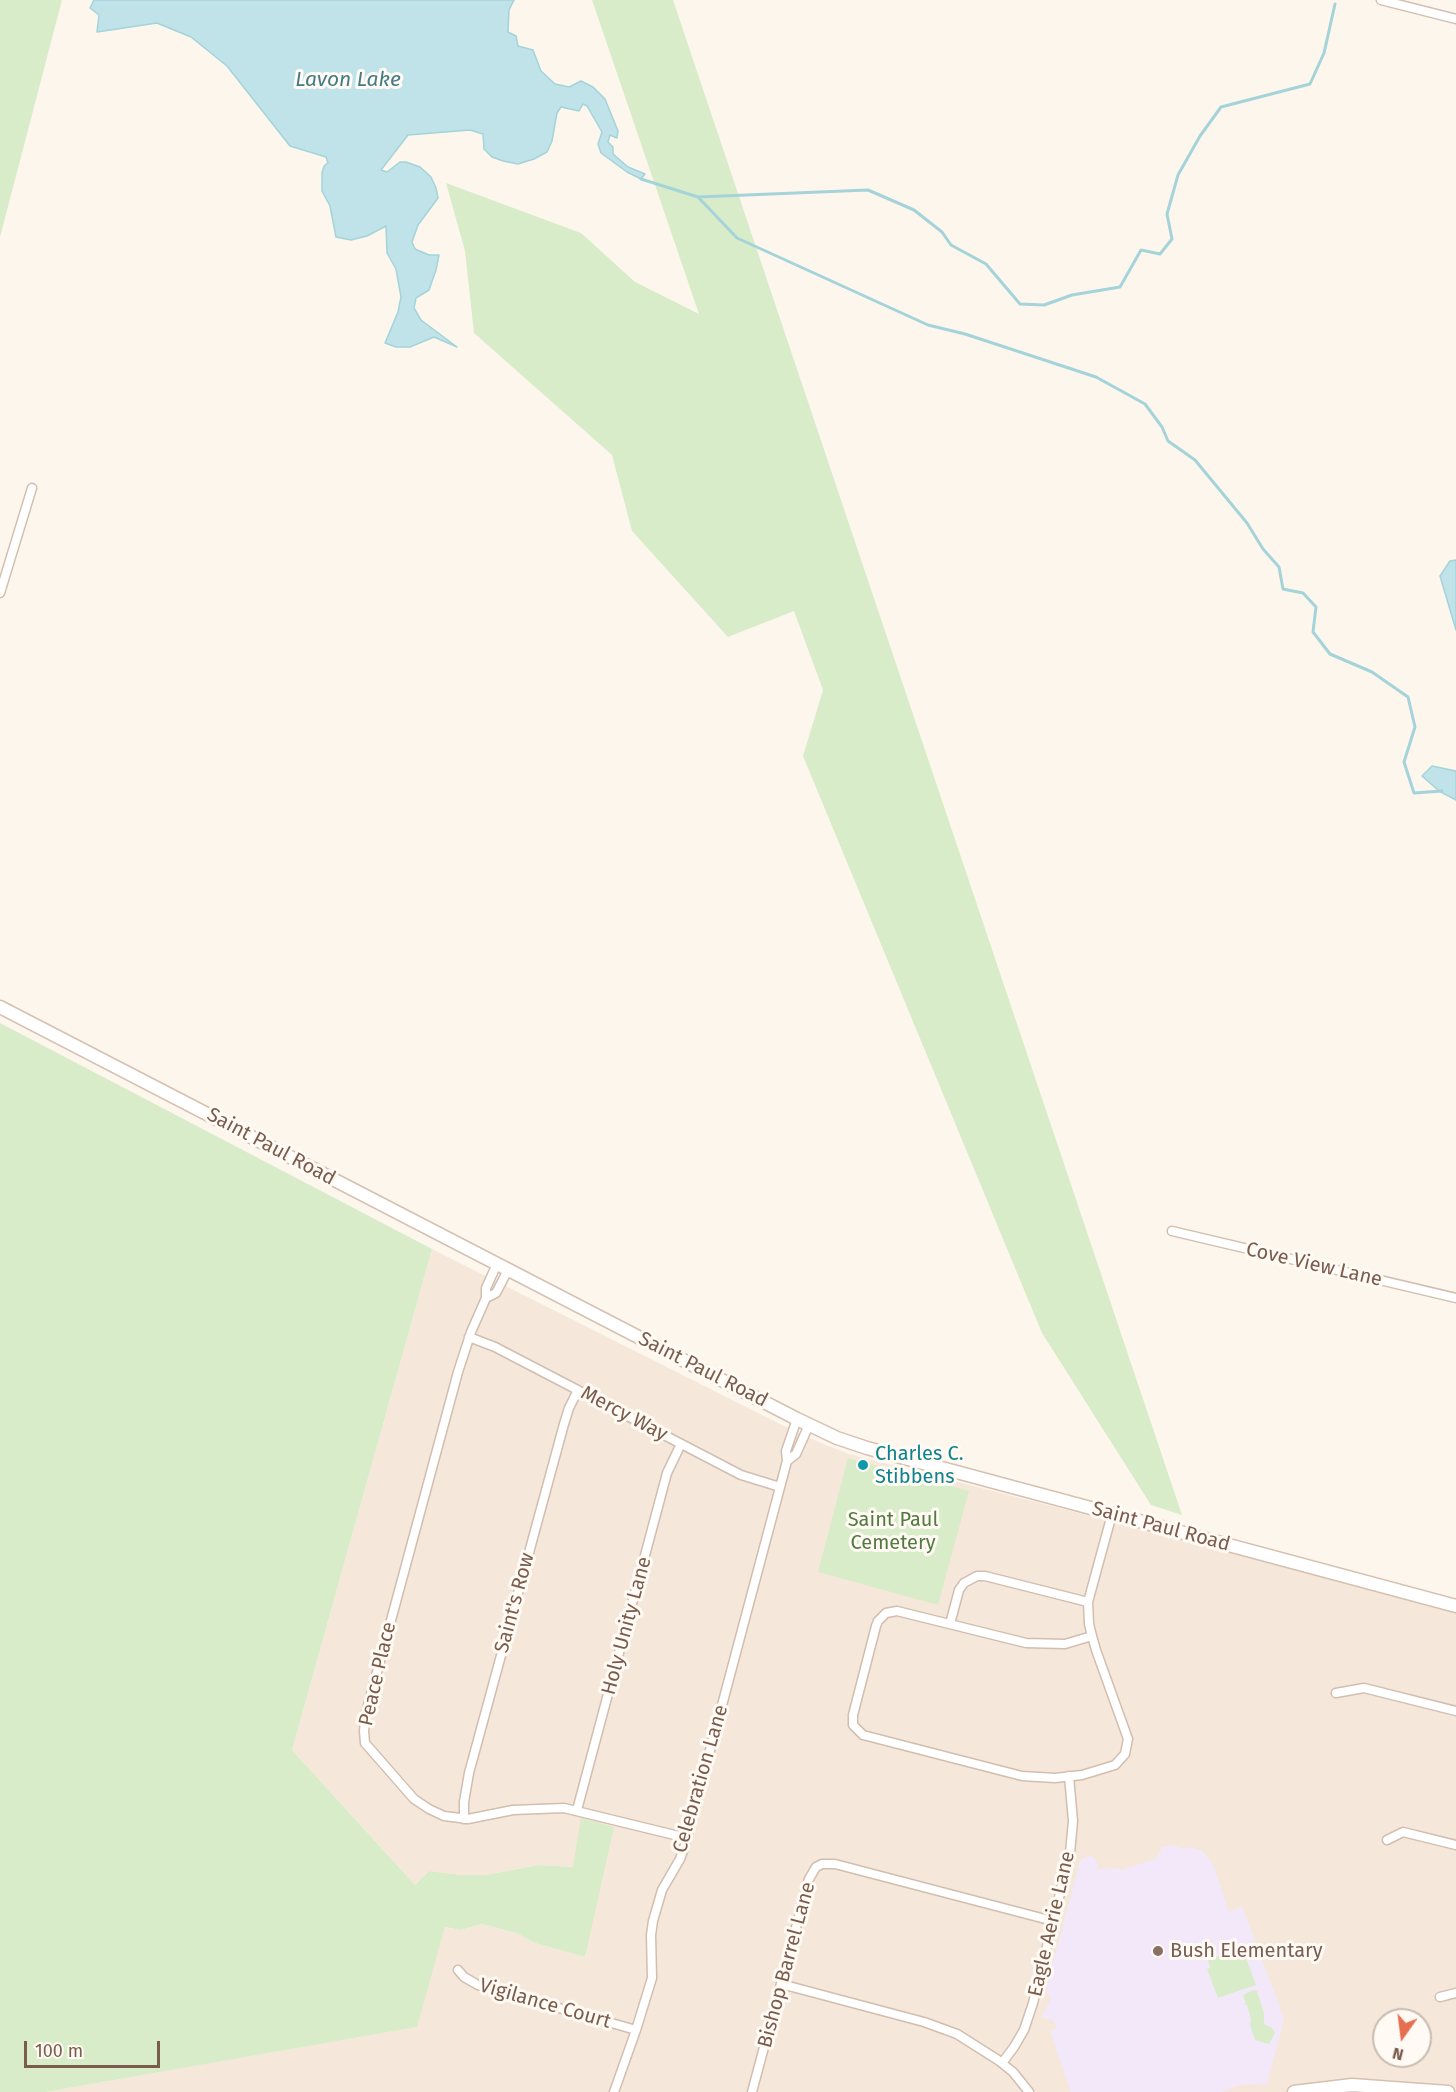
<!DOCTYPE html>
<html>
<head>
<meta charset="utf-8">
<style>
	body { margin:0 }
	#map { position:relative; width:1456px; height:2092px; overflow:hidden; background:#fdf6ec; font-family:"Fira Sans",sans-serif }
	canvas { display:block }
	.north { position:absolute; left:1372px; top:2008px; width:60px; height:60px; box-sizing:border-box; background:#fffaf3; border:2px solid #cabbb1; border-radius:50%; rotate:194deg; font-size:16px; font-weight:700; line-height:24px; text-align:center; color:#7a5c4d }
	.north::after { content:''; display:block; margin:auto; width:21px; height:27px; background:#e76f51; clip-path:polygon(50% 0,100% 100%,50% 72%,0 100%) }
	.scale { position:absolute; left:24px; top:2041px; width:136px; height:27px; box-sizing:border-box; border:3px solid #7a5c4d; border-top:0; padding-left:8px; font-size:18px; line-height:21px; white-space:nowrap; color:#7a5c4d; -webkit-text-stroke:4px #fffaf3; paint-order:stroke }
</style>
</head>
<body>
<div id="map">
<canvas width="1456" height="2092"></canvas>
<div class="north">N</div>
<div class="scale">100 m</div>
</div>
<script>
const ctx = document.querySelector('canvas').getContext('2d');
ctx.lineJoin = 'round';
function paint(path, color) { ctx.fillStyle = color; ctx.fill(path, 'evenodd'); }
const shape = rows => new Path2D(rows.map(r => 'M' + r).join(''));
function stroke(path, color, width, dash) { ctx.strokeStyle = color; ctx.lineWidth = width; ctx.lineCap = dash ? 'butt' : 'round'; ctx.setLineDash(dash || []); ctx.stroke(path); }
function drawText(font, color, halo, rows, align = 'center') {
  ctx.font = font + ' "Fira Sans",sans-serif'; ctx.lineWidth = 6; ctx.setLineDash([]); ctx.textBaseline = 'middle'; ctx.strokeStyle = halo; ctx.fillStyle = color; for (const [text, x, y, turn = 0] of rows) {
    ctx.save(); ctx.translate(x, y); ctx.rotate((+turn || 0) * Math.PI / 180); ctx.textAlign = isNaN(turn) ? turn : align; if (halo) ctx.strokeText(text, 0, 0); ctx.fillText(text, 0, 0); ctx.restore();
  }
}
const residential = shape([
	[432,1249,782,1425,821,1443,849,1454,1456,1610,1456,2092,46,2092,416,2027,445,1927,461,1930,482,1924,516,1933,535,1943,586,1957,574,1867,538,1865,486,1875,461,1875,429,1871,415,1885,292,1750],
	[1384,2020,1420,2020,1420,2056,1384,2056]
]);
const education = shape([
	[1173,1845,1183,1849,1191,1847,1202,1851,1213,1864,1229,1912,1242,1906,1284,2019,1267,2084,1240,2085,1221,2092,1071,2092,1050,2031,1057,2028,1053,2020,1041,2017,1051,1999,1046,1990,1080,1861,1087,1856,1093,1857,1098,1864,1097,1869,1114,1868,1121,1870,1155,1859,1161,1851,1161,1847]
]);
const green = shape([
	[0,0,62,0,0,237],
	[592,0,673,0,1182,1515,1151,1505,1042,1333,803,756,823,690,794,611,728,637,632,531,612,455,474,333,465,251,446,183,581,233,635,282,699,314],
	[0,1023,432,1249,292,1750,415,1885,429,1871,461,1875,486,1875,538,1865,573,1867,581,1818,614,1827,585,1957,535,1943,516,1933,482,1924,461,1930,445,1927,417,2027,46,2092,0,2092],
	[848,1458,969,1491,938,1605,818,1572],
	[1242,1947,1256,1985,1218,1998,1207,1969,1210,1968,1208,1960],
	[1254,1990,1257,1991,1264,2013,1264,2024,1272,2028,1275,2033,1269,2044,1255,2040,1250,2025,1251,2019,1247,2005,1243,2004,1246,2003,1243,1996,1246,1993]
]);
const water = shape([
	[94,0,514,0,509,10,508,32,516,36,518,46,533,50,541,71,555,84,569,87,581,81,593,87,605,99,618,131,617,138,610,135,608,142,613,147,613,154,628,167,645,174,641,179,627,172,601,153,598,144,602,132,587,106,583,104,579,111,561,107,557,113,552,141,547,152,534,159,518,164,503,161,492,157,484,149,483,134,470,130,408,135,381,170,387,172,400,162,406,162,420,167,431,177,436,188,438,198,418,225,412,242,415,249,429,255,439,255,436,270,429,290,416,298,414,308,421,320,457,347,434,337,410,347,396,347,385,343,398,312,401,297,396,269,387,253,386,226,367,236,351,240,336,237,330,206,322,191,322,173,324,166,328,163,326,157,290,146,227,66,191,37,157,23,97,32,99,15,90,8,94,0],
	[1456,560,1456,630,1440,576,1450,561,1456,560],
	[1432,766,1456,771,1456,800,1439,791,1422,776,1432,766]
]);
const stream = shape([
	[641,179,698,197,868,190,914,210,942,232,951,245,986,264,1020,304,1044,305,1072,295,1120,287,1141,250,1160,254,1172,239,1167,214,1178,175,1200,136,1221,107,1310,84,1324,53,1335,4],
	[698,197,737,238,928,325,965,334,1096,377,1145,404,1162,427,1168,441,1195,460,1247,523,1263,549,1279,567,1283,589,1303,593,1316,607,1313,632,1330,654,1372,672,1408,697,1415,727,1404,762,1414,793,1442,791]
]);
const street = shape([
	[1381,0,1456,19],
	[0,593,32,488],
	[1172,1231,1456,1298],
	[497,1264,486,1288,486,1298,496,1293,508,1270],
	[486,1298,471,1332,458,1372,366,1713,364,1731,365,1743,414,1799,429,1809,444,1816,468,1819,513,1810,564,1808,687,1838],
	[469,1337,495,1347,741,1475,780,1487],
	[797,1419,786,1451,787,1461,796,1454,809,1425],
	[950,1624,959,1590,964,1583,977,1576,985,1576,1088,1602],
	[1092,1636,1065,1644,1026,1643,897,1611,886,1613,878,1621,876,1626,853,1715,853,1725,863,1735,1022,1776,1055,1778,1082,1775,1115,1765,1125,1754,1128,1739,1096,1650,1092,1636,1089,1624,1088,1602,1112,1514],
	[1336,1693,1364,1688,1456,1711],
	[577,1810,667,1473,681,1444],
	[464,1819,464,1802,469,1773,564,1424,569,1408,578,1390],
	[1387,1840,1403,1832,1456,1845],
	[458,1970,464,1977,478,1985,636,2030],
	[781,1984,924,2022,957,2034,998,2060,1013,2072,1029,2092],
	[1440,1997,1456,1993],
	[1002,2063,1014,2047,1024,2030,1033,2003,1070,1853,1073,1821,1069,1776],
	[614,2092,636,2030,652,1978,651,1935,653,1921,662,1890,680,1859,684,1848,787,1461],
	[752,2092,809,1879,816,1867,822,1864,835,1864,1053,1921]
]);
const secondary = shape([
	[0,1007,797,1419,837,1438,867,1448,1456,1606],
	[1294,2092,1352,2085,1448,2092]
]);
const markers = [
	[863,1465,6,"#0f9aa8"],
	[1158,1951,6,"#8d6e63"]
];
const streetNames = [
	["Saint Paul Road",271,1147,28],
	["Cove View Lane",1314,1265,13],
	["Saint Paul Road",703,1370,27],
	["Mercy Way",624,1414,28],
	["Saint Paul Road",1161,1527,15],
	["Saint's Row",515,1603,-75],
	["Holy Unity Lane",627,1626,-75],
	["Peace Place",378,1674,-77],
	["Celebration Lane",701,1779,-74],
	["Eagle Aerie Lane",1052,1924,-77],
	["Bishop Barrel Lane",787,1965,-75],
	["Vigilance Court",545,2004,16]
];
const cultureNames = [
	["Charles C.",875,1454],
	["Stibbens",875,1477]
];
const parkNames = [
	["Saint Paul",893,1520],
	["Cemetery",893,1543]
];
const educationNames = [
	["Bush Elementary",1170,1951]
];
const waterNames = [
	["Lavon Lake",348,80]
];
paint(residential, '#f5e8da');
paint(education, '#f3e8fa');
paint(green, '#d8ecc9');
paint(water, '#bfe3e8');
stroke(water, '#a5d3da', 1.5);
stroke(stream, '#a5d3da', 3);
stroke(street, '#d1beb0', 11);
stroke(secondary, '#d6c0b0', 15);
stroke(street, '#fff', 8);
stroke(secondary, '#fff', 12);
for (const [x, y, r, color] of markers) { const dot = new Path2D(); dot.arc(x, y, r, 0, 2 * Math.PI); ctx.fillStyle = color; ctx.fill(dot); stroke(dot, '#fffaf3', 2); }
drawText('20px', '#7a5c4d', '#fffaf3', streetNames);
drawText('20px', '#0d838f', '#fffaf3', cultureNames, 'left');
drawText('20px', '#537a41', '#fffaf3', parkNames);
drawText('20px', '#785e54', '#fffaf3', educationNames, 'left');
drawText('italic 21px', '#437c86', '#fffaf3', waterNames);
</script>
</body>
</html>
